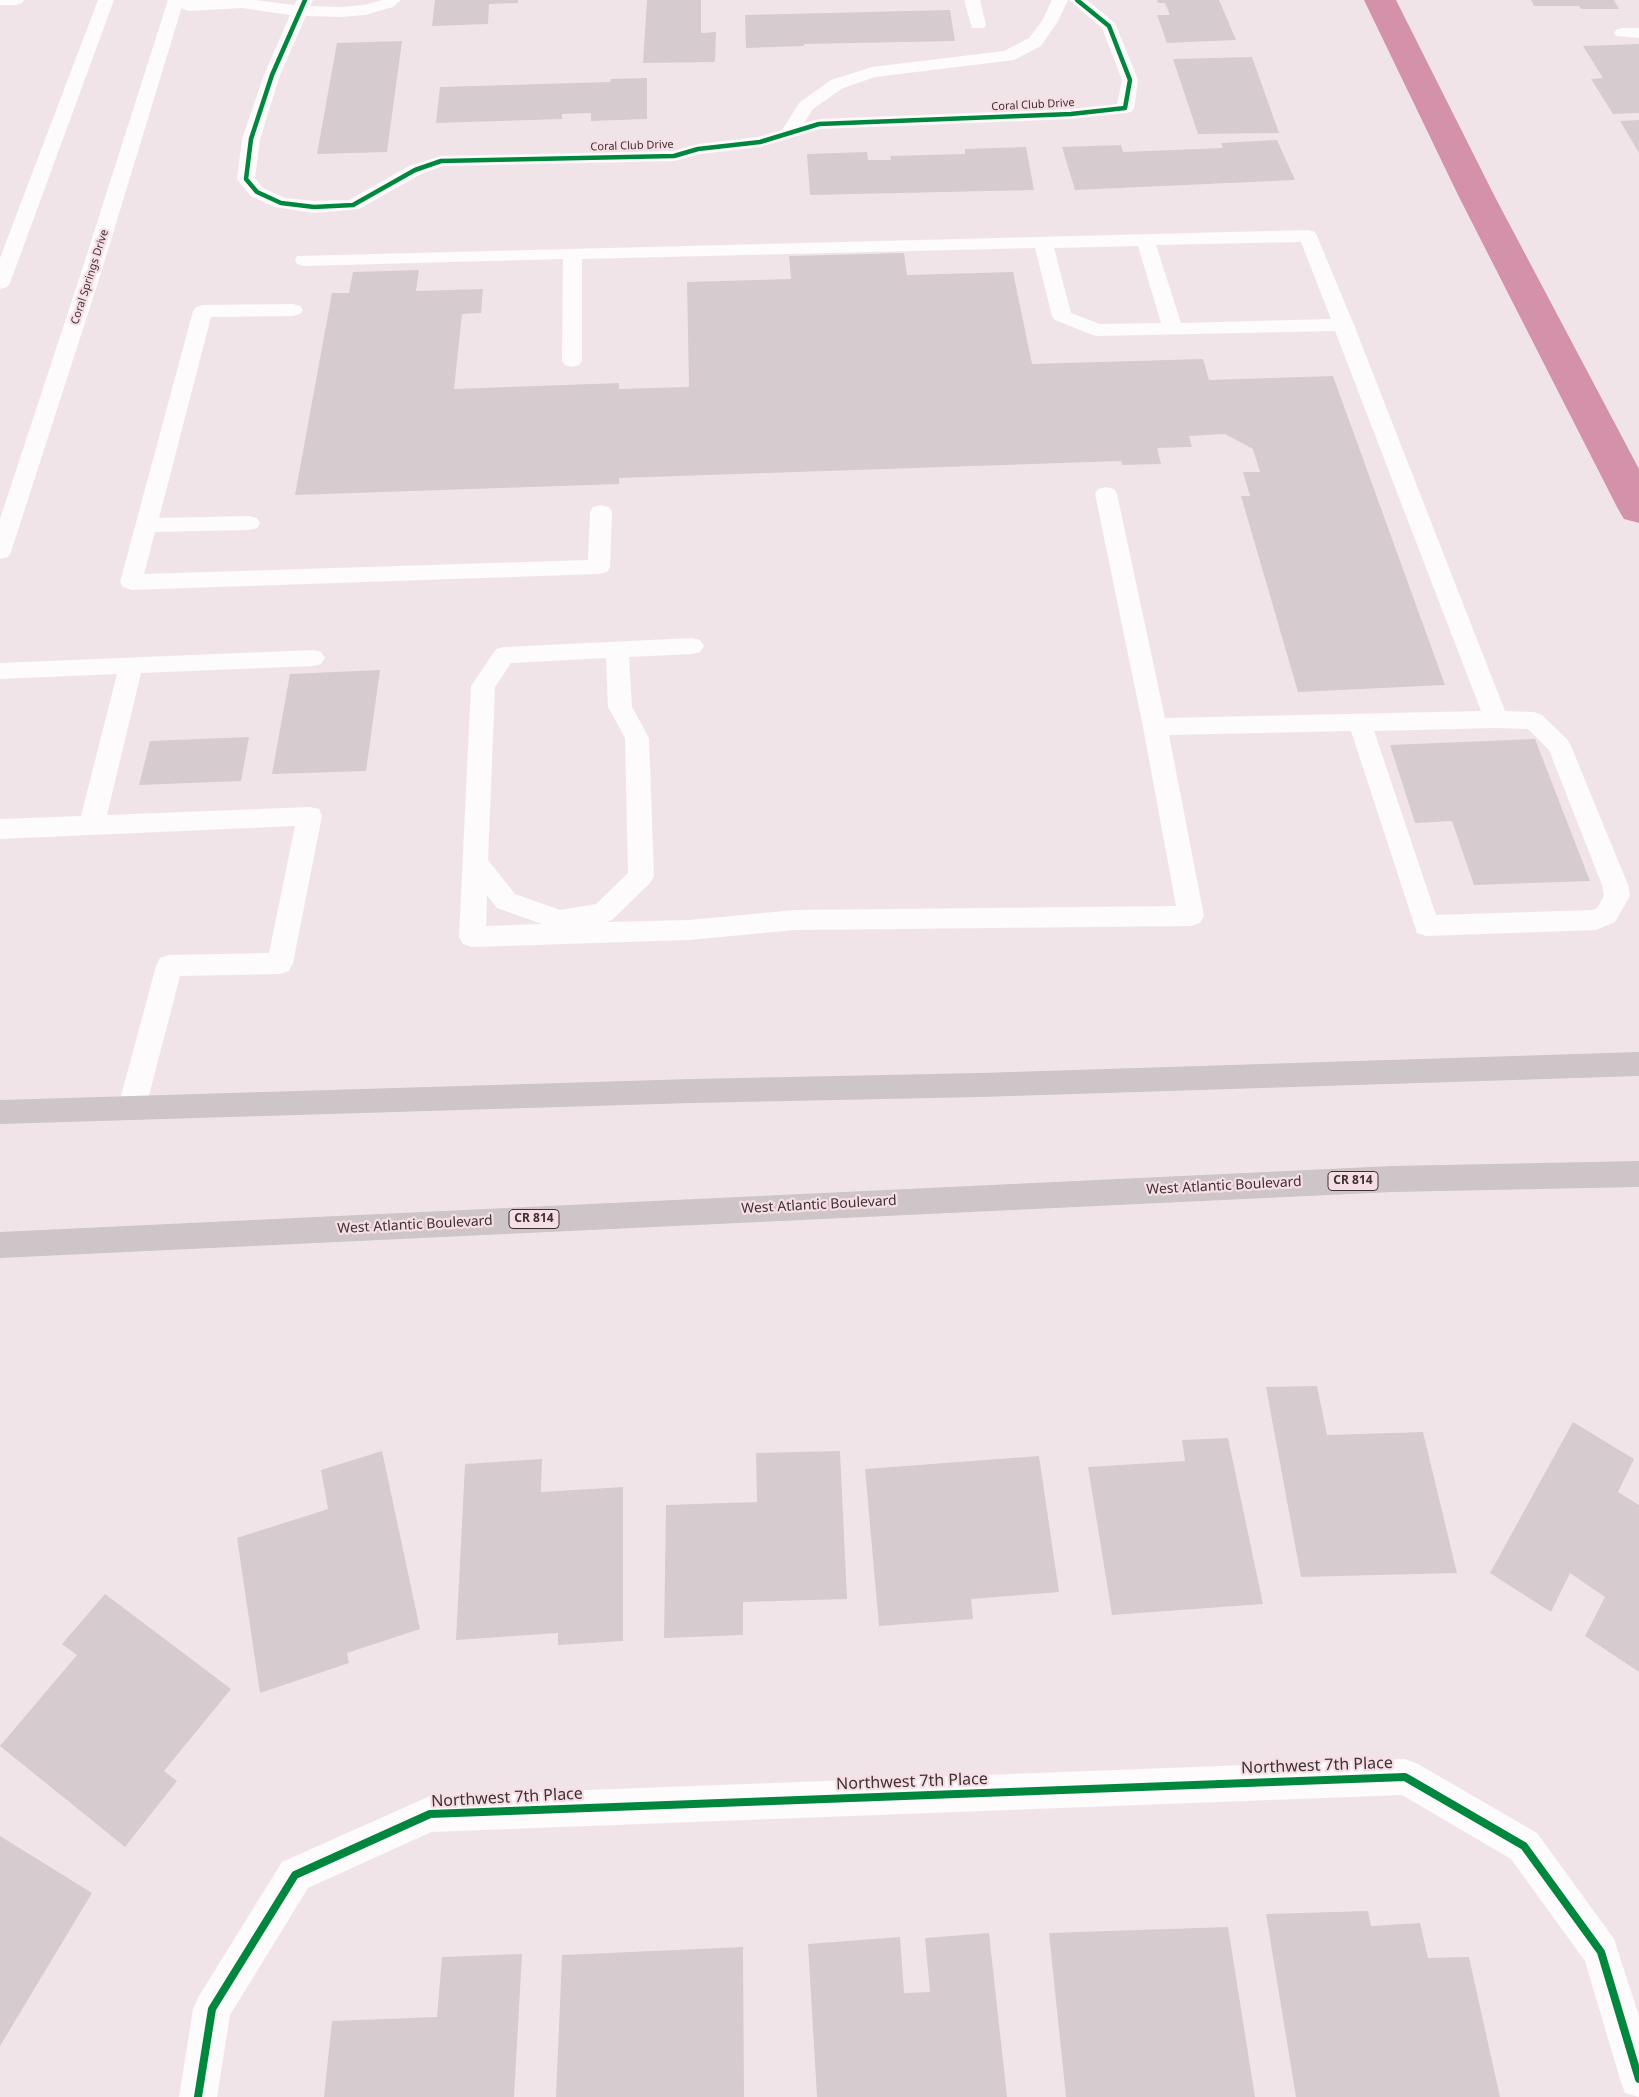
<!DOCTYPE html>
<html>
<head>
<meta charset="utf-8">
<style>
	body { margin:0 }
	canvas { display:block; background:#f1e4e8 }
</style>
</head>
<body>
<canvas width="1639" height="2097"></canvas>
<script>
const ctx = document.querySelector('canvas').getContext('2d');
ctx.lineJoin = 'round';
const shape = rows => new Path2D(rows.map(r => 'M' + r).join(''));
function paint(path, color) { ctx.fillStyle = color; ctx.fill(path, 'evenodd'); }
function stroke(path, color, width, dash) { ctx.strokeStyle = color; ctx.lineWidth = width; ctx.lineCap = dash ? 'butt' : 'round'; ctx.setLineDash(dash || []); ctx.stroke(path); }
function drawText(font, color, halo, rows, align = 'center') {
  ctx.font = font + ' "Noto Sans",sans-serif'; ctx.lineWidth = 4.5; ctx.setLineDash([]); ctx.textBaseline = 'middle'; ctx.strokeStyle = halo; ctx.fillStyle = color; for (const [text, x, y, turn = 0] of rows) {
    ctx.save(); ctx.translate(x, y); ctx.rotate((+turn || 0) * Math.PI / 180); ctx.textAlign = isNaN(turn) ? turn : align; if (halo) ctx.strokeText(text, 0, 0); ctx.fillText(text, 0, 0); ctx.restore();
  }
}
const canal = shape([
	[1364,0,1396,0,1495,197,1639,469,1639,523,1624,519,1618,509,1459,197,1364,0]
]);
const building = shape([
	[435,0,518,0,518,3,489,4,488,24,432,26],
	[647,0,701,0,701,33,716,32,715,62,643,63],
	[1157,0,1219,0,1236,40,1167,43,1157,15,1170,15,1165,3,1158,3],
	[1531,0,1614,0,1619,9,1581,9,1579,6,1534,6],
	[950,10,955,41,804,44,804,46,746,48,745,15],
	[402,41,387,152,317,154,337,43],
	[1639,44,1639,113,1613,114,1591,79,1603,78,1583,46],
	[1252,57,1279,133,1198,134,1173,59],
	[647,78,647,119,591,121,591,113,562,114,562,119,436,123,440,87,610,82,611,79],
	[1639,120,1639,153,1620,121],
	[1277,140,1295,180,1075,190,1062,147,1121,145,1123,152,1223,148,1221,143],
	[1026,147,1034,190,810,195,807,154,867,152,868,160,891,160,890,156,965,154,965,149],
	[904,253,907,275,1013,272,1032,364,1203,359,1209,380,1333,376,1445,685,1298,692,1241,496,1250,496,1243,472,1260,472,1253,449,1225,434,1189,436,1192,447,1157,448,1161,464,1122,465,1121,461,619,478,619,484,295,495,332,293,349,293,353,272,419,270,416,291,483,289,481,313,462,314,454,389,619,383,619,389,689,387,687,282,791,279,789,256],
	[380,670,366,771,272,774,290,674],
	[249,737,241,781,139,785,150,741],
	[1535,739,1590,881,1474,885,1452,821,1415,823,1390,745],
	[1317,1386,1327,1435,1423,1432,1457,1573,1301,1577,1266,1387],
	[1573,1422,1634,1459,1618,1492,1639,1505,1639,1672,1585,1636,1605,1597,1570,1573,1551,1612,1490,1573],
	[1228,1438,1263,1604,1112,1615,1088,1467,1185,1461,1182,1440],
	[382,1451,420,1629,347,1653,349,1663,260,1693,237,1538,328,1509,321,1470],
	[840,1451,847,1599,743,1602,743,1635,664,1638,666,1505,757,1502,756,1453],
	[1039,1456,1059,1592,971,1599,973,1619,879,1626,865,1469],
	[542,1459,541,1492,623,1487,623,1641,558,1645,558,1633,456,1640,465,1464],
	[105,1594,231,1689,164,1771,177,1781,125,1847,0,1746,77,1655,62,1644],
	[0,1836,92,1893,0,2046],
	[1368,1911,1371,1926,1420,1923,1428,1958,1469,1957,1500,2097,1296,2097,1266,1914],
	[1228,1927,1255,2097,1066,2097,1049,1933],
	[989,1933,1007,2097,817,2097,808,1944,900,1937,904,1993,930,1992,925,1938],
	[743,1947,744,2097,556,2097,562,1955],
	[522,1954,514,2097,324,2097,332,2021,437,2017,442,1957]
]);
const lane = shape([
	[964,0,980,0,986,25,984,28,972,28,964,0],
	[1308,230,1315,232,1317,236,1354,325,1505,711,1534,712,1542,715,1568,740,1571,746,1628,885,1630,896,1615,922,1596,930,1426,936,1417,933,1351,731,1169,735,1204,916,1200,923,1191,926,795,930,689,940,472,947,463,944,459,937,471,686,496,649,504,647,692,638,700,640,704,646,700,652,692,654,629,657,632,707,649,738,654,876,650,883,612,920,606,922,689,920,795,910,1176,906,1143,727,1095,494,1098,489,1106,487,1114,489,1117,494,1165,718,1481,711,1335,331,1097,336,1090,334,1055,320,1052,316,1035,248,582,259,582,361,579,365,572,367,565,365,562,361,563,259,304,266,297,264,295,260,297,256,1308,230],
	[1301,242,1331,319,1181,323,1156,245,1301,242],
	[1138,246,1161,323,1100,324,1071,313,1054,248,1138,246],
	[606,658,608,707,625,738,628,873,596,904,560,910,515,894,488,860,495,687,511,663,606,658],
	[1496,728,1528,729,1549,750,1602,885,1604,896,1597,908,1593,910,1436,915,1374,731,1496,728],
	[487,895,497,908,542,924,486,926,487,895],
	[293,304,300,306,303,310,300,314,293,316,211,317,159,518,249,516,257,518,260,523,257,528,249,530,155,532,144,574,588,560,590,512,593,507,601,505,609,507,612,512,610,567,607,572,599,574,131,590,123,587,120,582,193,311,196,307,203,305,293,304],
	[313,650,321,652,325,658,321,664,313,666,141,673,107,815,310,807,319,809,322,816,293,963,289,971,280,974,180,976,146,1107,142,1115,132,1119,122,1115,118,1107,156,966,160,958,169,955,269,953,295,826,0,839,0,819,81,816,117,674,0,679,0,663,313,650]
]);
const street = shape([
	[0,0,24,0,22,3,16,5,0,5,0,0],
	[173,0,255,0,294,5,297,0,313,0,310,6,341,7,364,5,382,0,401,0,393,7,365,15,341,17,306,16,280,75,260,139,255,178,263,188,285,198,314,201,349,200,409,166,441,156,673,151,698,144,758,137,782,130,800,102,831,80,872,67,1004,51,1029,38,1042,21,1052,0,1068,0,1058,21,1041,46,1014,60,875,77,843,88,813,109,804,123,819,119,1071,109,1117,104,1122,80,1102,28,1069,0,1087,0,1115,23,1138,80,1134,108,1131,112,1125,113,1071,119,820,129,760,147,700,154,674,161,443,166,421,174,359,209,314,213,275,207,251,196,237,179,242,139,264,75,290,15,242,8,189,11,183,9,173,0],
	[1622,28,1639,28,1639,38,1616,36,1614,33,1616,30,1622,28],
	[1405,1759,1418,1764,1537,1833,1614,1939,1639,2016,1639,2097,1625,2093,1620,2079,1585,1961,1511,1859,1402,1795,431,1832,308,1888,230,2015,217,2097,179,2097,193,2009,199,1996,282,1862,430,1796,1405,1759]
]);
const secondary = shape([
	[98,0,114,0,10,283,7,287,0,289,0,258,98,0],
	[168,0,184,0,100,276,11,552,8,557,0,559,0,519,80,276,168,0]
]);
const primary = shape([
	[1639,1052,1639,1076,980,1097,692,1103,0,1124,0,1100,692,1079,980,1073,1639,1052],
	[1639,1161,1639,1187,1392,1192,0,1258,0,1232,1392,1166,1639,1161]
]);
const cyclewayFar1 = shape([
	[305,0,272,75,251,139,246,179,257,192,281,203,314,207,353,205,415,170,441,161,674,156,698,149,760,142,819,124,1071,114,1125,108,1130,80,1109,26,1077,0]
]);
const cycleway = shape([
	[198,2097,212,2009,295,1875,430,1814,1405,1777,1524,1846,1601,1952,1639,2079]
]);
const farStreetnames = [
	["Coral Club Drive",1033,105,-3],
	["Coral Club Drive",632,146,-2],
	["Coral Springs Drive",90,277,-72]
];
const shields = [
	[1353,1181,50],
	[534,1219,50]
];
const shieldNames = [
	["CR 814",1353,1181],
	["CR 814",534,1219]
];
const streetNames = [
	["West Atlantic Boulevard",1224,1186,-3],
	["West Atlantic Boulevard",819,1205,-3],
	["West Atlantic Boulevard",415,1225,-3]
];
const nearStreetnames = [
	["Northwest 7th Place",1317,1766,-2],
	["Northwest 7th Place",912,1782,-2],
	["Northwest 7th Place",507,1798,-3]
];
paint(canal, '#d492aa');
paint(building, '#d6cccf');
paint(lane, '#fdfbfc');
paint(street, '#fdfbfc');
paint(secondary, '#fdfbfc');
paint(primary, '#cdc5c8');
stroke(cyclewayFar1, '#00873e', 4.5);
stroke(cycleway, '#00873e', 8);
drawText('11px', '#3b3234', '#f7dee5', farStreetnames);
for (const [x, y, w] of shields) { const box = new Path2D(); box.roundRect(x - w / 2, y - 9.5, w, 19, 4); ctx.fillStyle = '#f7dee5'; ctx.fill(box); stroke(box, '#3b3234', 1); }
drawText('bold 12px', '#3b3234', null, shieldNames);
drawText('14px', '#3b3234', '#f7dee5', streetNames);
drawText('16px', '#3b3234', '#f7dee5', nearStreetnames);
</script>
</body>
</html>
